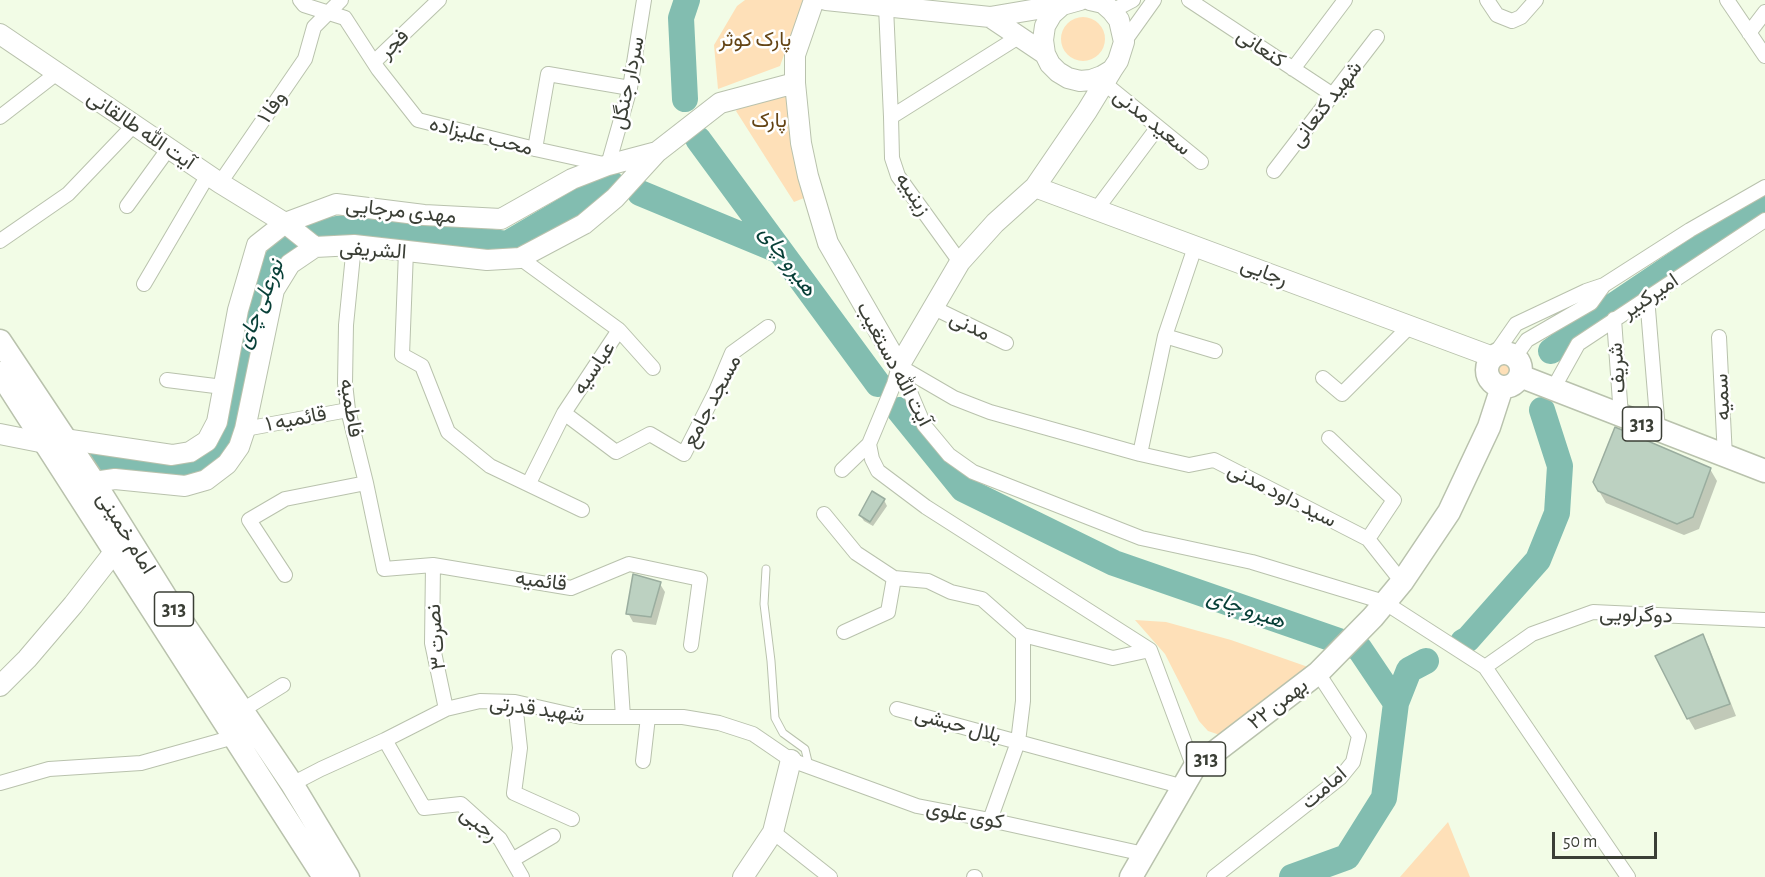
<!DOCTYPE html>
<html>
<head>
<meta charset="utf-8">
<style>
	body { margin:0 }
	#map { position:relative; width:1765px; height:877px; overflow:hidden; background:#f2fce6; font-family:"Alegreya Sans",sans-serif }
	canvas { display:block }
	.scale { position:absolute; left:1552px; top:832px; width:105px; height:27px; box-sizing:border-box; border:3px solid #3b3f36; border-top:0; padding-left:8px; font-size:18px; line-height:21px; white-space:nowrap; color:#3b3f36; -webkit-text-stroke:4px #fff; paint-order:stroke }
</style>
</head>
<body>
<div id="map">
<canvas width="1765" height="877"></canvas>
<div class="scale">50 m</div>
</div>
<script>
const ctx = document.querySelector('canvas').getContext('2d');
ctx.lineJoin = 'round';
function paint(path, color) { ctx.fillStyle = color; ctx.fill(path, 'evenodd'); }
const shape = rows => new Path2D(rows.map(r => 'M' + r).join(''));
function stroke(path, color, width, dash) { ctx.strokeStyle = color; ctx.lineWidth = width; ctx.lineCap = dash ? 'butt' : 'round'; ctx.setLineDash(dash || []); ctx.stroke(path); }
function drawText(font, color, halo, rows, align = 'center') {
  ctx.font = font + ' "Alegreya Sans",Vazirmatn,sans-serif'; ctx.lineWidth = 5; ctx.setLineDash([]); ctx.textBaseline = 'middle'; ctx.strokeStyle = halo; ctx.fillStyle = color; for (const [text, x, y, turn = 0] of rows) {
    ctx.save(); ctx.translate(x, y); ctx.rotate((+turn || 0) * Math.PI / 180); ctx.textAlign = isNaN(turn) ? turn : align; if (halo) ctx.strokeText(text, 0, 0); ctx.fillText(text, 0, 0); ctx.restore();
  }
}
const green = shape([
	[745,0,804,0,780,66,718,89,714,45,737,6],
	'1061 39a22 22 0 1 1 44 0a22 22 0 1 1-44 0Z',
	[787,93,804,198,794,202,736,111,742,104],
	[1502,356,1511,357,1517,364,1518,369,1516,378,1495,381,1490,373,1489,369,1491,364],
	[1135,620,1166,622,1231,640,1311,668,1220,735,1208,731,1199,721,1165,654],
	[1448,822,1470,877,1400,877]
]);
const shadow = shape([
	[1710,469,1717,481,1699,529,1684,535,1606,503,1599,491],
	[884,500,887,506,873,526,864,521,860,515],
	[660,584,665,592,656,625,633,622,628,613],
	[1703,636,1709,647,1736,716,1695,730,1688,718]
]);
const river = shape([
	[685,99,681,18,687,0],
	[698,139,878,384],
	[640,193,780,251],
	[313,232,363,226,507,244,611,183],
	[1551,351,1613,306,1729,228,1765,208],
	[899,410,963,489,1114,563,1359,648,1396,703],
	[94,459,168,471,205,461,233,415,239,344,285,242],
	[1463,642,1468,639,1538,560,1557,513,1560,466,1542,410],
	[1292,877,1347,857,1384,798,1396,703,1409,670,1426,661]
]);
const building = shape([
	[1615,427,1711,468,1693,517,1677,524,1598,491,1593,482,1615,427],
	[872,491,885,499,870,522,859,515,872,491],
	[633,574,661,582,651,617,626,614,633,574],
	[1703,634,1730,704,1687,719,1655,656,1703,634]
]);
const lane = shape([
	[766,569,764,604,771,661,775,718,783,733,805,749,809,766]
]);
const street = shape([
	[300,0,304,5,345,18,378,69,418,120,535,149,608,165,630,88,644,0],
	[1189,0,1333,95],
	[1487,0,1497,15,1512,21,1521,17,1536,0],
	[1727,0,1765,56],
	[886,7,891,117,1020,36],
	[1112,11,1133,0],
	[1749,33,1765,12],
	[1124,42,1154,0],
	[374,62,439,0],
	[1293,69,1345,0],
	[1104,83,1201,162],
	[0,117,57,73],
	[891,117,892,158,898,176,960,262],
	[535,149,548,74,630,88],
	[1274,171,1377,37],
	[220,183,305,59,314,27,341,0],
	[127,206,169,148],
	[1096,210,1158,127],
	[0,241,68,194,134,125],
	[354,245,346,325,345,383,348,410,366,483,384,569,433,565,571,588,629,564,700,579,691,645],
	[406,251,402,355,422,366,448,432,490,466,582,510],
	[520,258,619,330,564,413,529,483],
	[144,284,208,175],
	[1647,297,1658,430],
	[934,308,1006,343],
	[1614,319,1621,416],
	[619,330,653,368],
	[1165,336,1215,351],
	[1719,337,1725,457],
	[1493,357,1516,324,1586,291,1604,285,1690,230,1765,187],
	[1515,357,1527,340,1591,303,1604,285],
	[899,366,924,425,949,455,973,472,1141,538,1252,562,1384,602,1485,667,1628,877],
	[899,366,954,398,990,412,1140,454,1189,465,1214,460,1368,539,1402,582],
	[1323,378,1342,394,1410,326],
	[167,380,223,387],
	[1553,389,1578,344,1765,220],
	[564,413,616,452,650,434,684,454,716,391,732,353,768,327],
	[245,429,348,410],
	[1329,438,1394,500,1368,539],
	[869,444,872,459,878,471,926,507,1150,650,1194,768],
	[1140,454,1165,336,1195,247],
	[842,470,869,444,894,384,899,366],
	[824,514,856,553,894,578,928,581,951,592,982,599,1023,635],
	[433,565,432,643,446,709],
	[285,575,249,520,285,499,366,483],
	[844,632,888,612,894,578],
	[619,657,623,717],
	[1485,667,1532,634,1593,612,1765,620],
	[515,702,520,748,514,793,572,819],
	[897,709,1018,742,1023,701,1023,635,1113,658,1150,650],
	[241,711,283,685],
	[385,740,424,808,461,804,500,839,522,877],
	[643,761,648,717],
	[0,783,49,769,141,763,234,737],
	[292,784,321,769,385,740,446,709,480,701,515,702,581,717,683,717,719,723,753,734,791,760,917,806,990,820,1144,854],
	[990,820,1018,742,1184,787],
	[773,832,830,877],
	[512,860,553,836],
	[974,877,975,877],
	[1214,877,1340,778,1353,762,1359,736,1318,673]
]);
const secondary = shape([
	[814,0,795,55,795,83,801,143,808,176,828,243,899,366],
	[826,0,990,17,1062,5],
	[1080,0,1062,5,1052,14,1045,26,1043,40,1045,54,1050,64,1058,72,1068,78,1080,81,1091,80,1102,76,1112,70,1118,61,1124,42,1119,20,1112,11,1103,3,1090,0],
	[990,17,1045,54],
	[0,34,220,183,285,223,315,247],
	[1035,187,1493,357],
	[899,366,960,262,995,223,1035,187,1087,111,1112,70],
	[0,434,45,443],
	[64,439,172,455,190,452,207,441,217,422,238,310,257,245,285,223,336,204,424,215,501,219,572,179,608,165,657,152],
	[94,482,115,479,185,486,206,480,227,464,239,447,245,429,274,290,290,264,315,247,354,245,487,260,520,258,584,224,615,198,657,152,720,103,795,83],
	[0,686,27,659,73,605,115,551],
	[743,877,773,832,791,760]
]);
const primary = shape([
	[0,341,94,482,170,604,292,784,348,877],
	'1487 370a17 17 0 1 1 34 0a17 17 0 1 1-34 0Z',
	[0,373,324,877],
	[1520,376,1765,471],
	[1131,877,1194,768,1318,673,1373,617,1402,582,1449,512,1489,427,1502,387]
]);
const shields = [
	[1642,424,39],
	[174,609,39],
	[1206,759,39]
];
const shieldNames = [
	["313",1642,424],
	["313",174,609],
	["313",1206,759]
];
const parkNames = [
	["پارک کوثر",755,40],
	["پارک",769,121]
];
const streetNames = [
	["فجر",394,44,-44],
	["کنعانی",1261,48,34],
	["سردار جنگل",628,83,-78],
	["شهید کنعانی",1326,104,-52],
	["وفا ۱",272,107,-56],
	["سعید مدنی",1152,122,39],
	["آیت الله طالقانی",141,130,34],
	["محب علیزاده",481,136,14],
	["زینبیه",913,194,57],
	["مهدی مرجایی",401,211,6],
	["الشریفی",373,250,4],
	["رجایی",1264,272,20],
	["امیرکبیر",1650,296,-34],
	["مدنی",970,326,26],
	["آیت الله دستغیب",894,364,62],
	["عباسیه",594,368,-56],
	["شریف",1617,368,-94],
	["سمیه",1722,397,-93],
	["مسجد جامع",712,401,-62],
	["فاطمیه",351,408,81],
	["قائمیه ۱",296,419,-11],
	["سید داود مدنی",1282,495,27],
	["امام خمینی",126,533,58],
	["قائمیه",541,581,7],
	["دوگرلویی",1636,615,2],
	["نصرت ۳",436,637,-95],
	["۲۲ بهمن",1278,704,-38],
	["شهید قدرتی",537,709,8],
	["بلال حبشی",958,725,15],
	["امامت",1324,788,-41],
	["کوی علوی",965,815,11],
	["رجبی",479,824,40]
];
const waterNames = [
	["هیرو چای",788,261,54],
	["نورعلی چای",260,304,-68],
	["هیرو چای",1246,609,19]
];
paint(green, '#fee0b8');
paint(shadow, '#0003');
stroke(river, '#82bdb0', 26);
paint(building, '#bcd1c1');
stroke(building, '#9aad9f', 1.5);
stroke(lane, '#b9c2ad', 9);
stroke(street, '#b9c2ad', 16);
stroke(secondary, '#b9c2ad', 22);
stroke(primary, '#b9c2ad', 25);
stroke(lane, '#fff', 7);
stroke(street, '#fff', 14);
stroke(secondary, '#fff', 20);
stroke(primary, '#fff', 22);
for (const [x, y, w] of shields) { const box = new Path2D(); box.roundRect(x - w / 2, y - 17, w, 34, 4.5); ctx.fillStyle = '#fff'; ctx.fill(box); stroke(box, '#3b3f36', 1.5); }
drawText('bold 20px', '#3b3f36', null, shieldNames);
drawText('21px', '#644414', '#fff', parkNames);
drawText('21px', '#3b3f36', '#fff', streetNames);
drawText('italic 22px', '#073f37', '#fff', waterNames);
</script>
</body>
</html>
